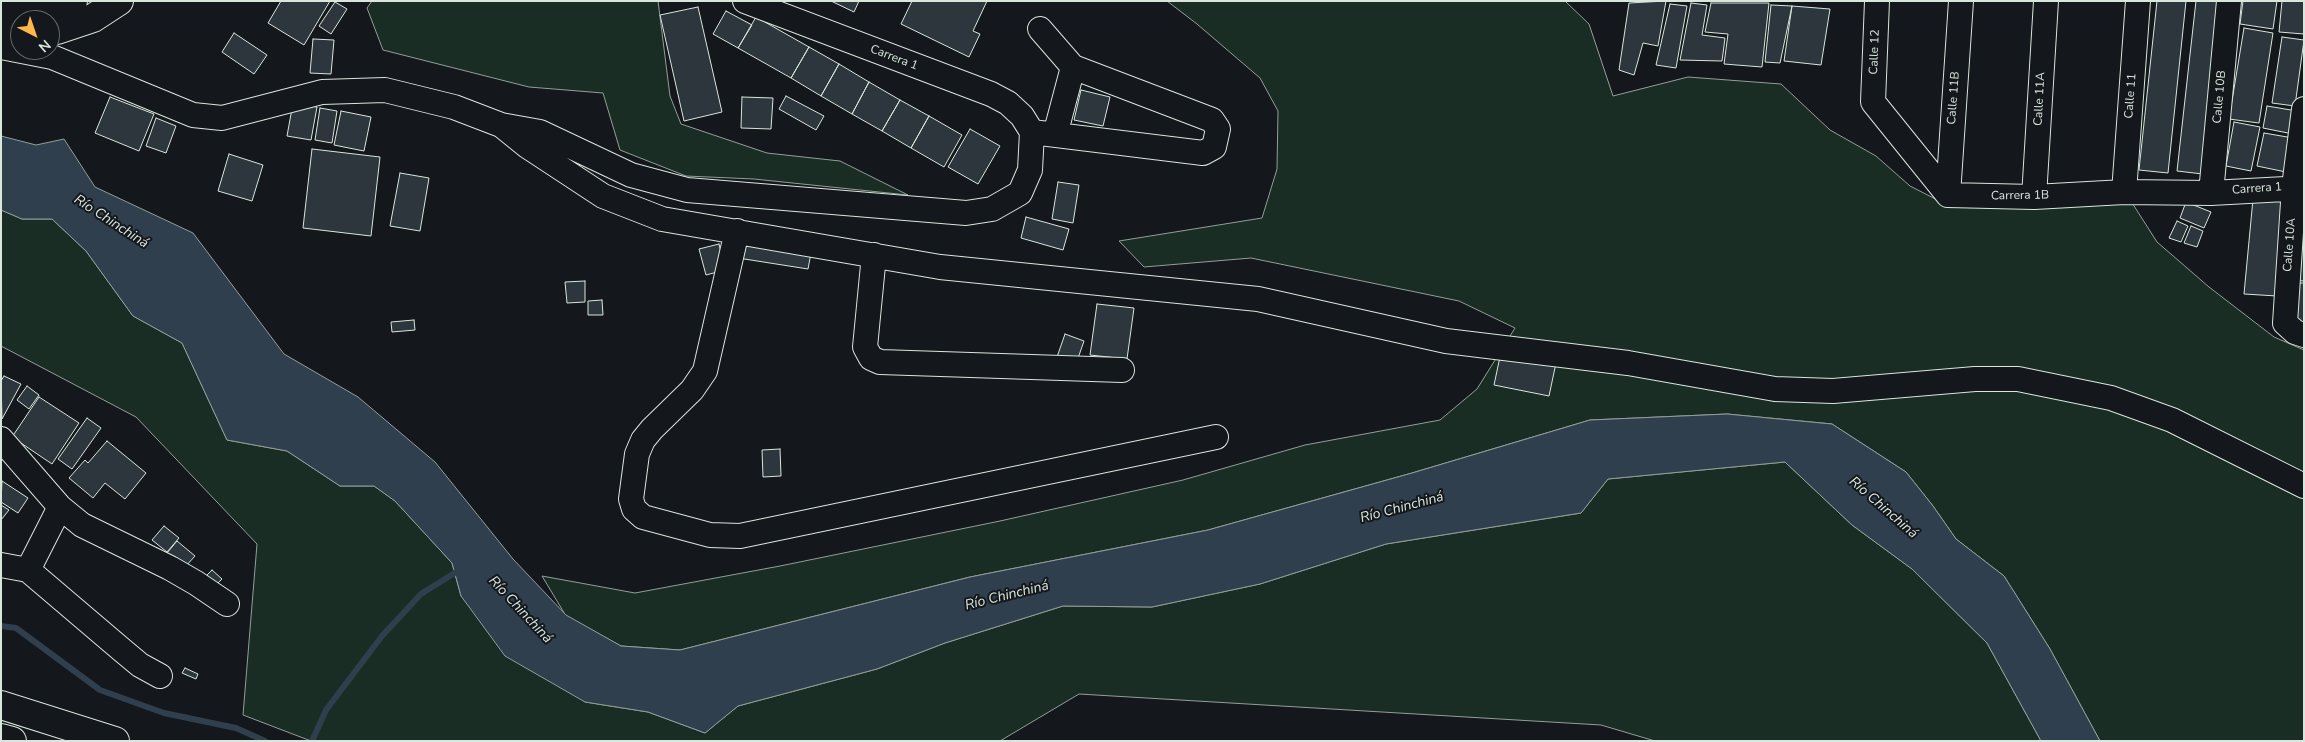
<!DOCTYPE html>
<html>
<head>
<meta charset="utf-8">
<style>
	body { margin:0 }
	#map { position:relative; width:2305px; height:742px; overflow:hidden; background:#14181c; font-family:"Nunito Sans",sans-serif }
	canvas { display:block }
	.frame { position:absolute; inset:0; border:2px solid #d8e6dc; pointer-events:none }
	.north { position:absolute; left:10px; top:10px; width:50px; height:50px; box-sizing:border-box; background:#14181c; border:1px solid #626a69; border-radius:50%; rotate:139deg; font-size:14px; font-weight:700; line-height:20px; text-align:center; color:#d8e6dc }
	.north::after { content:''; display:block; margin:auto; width:18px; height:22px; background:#ffb74d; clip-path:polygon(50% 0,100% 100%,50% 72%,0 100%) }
</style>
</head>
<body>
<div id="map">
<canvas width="2305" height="742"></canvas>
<div class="frame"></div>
<div class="north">N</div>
</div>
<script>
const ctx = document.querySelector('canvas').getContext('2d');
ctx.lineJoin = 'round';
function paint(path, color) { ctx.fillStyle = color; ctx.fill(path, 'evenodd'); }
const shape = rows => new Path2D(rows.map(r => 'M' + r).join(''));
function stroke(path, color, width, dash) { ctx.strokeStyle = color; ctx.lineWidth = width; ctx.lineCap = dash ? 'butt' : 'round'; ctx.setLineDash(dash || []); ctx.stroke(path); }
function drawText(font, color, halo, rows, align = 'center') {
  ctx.font = font + ' "Nunito Sans",sans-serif'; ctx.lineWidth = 4; ctx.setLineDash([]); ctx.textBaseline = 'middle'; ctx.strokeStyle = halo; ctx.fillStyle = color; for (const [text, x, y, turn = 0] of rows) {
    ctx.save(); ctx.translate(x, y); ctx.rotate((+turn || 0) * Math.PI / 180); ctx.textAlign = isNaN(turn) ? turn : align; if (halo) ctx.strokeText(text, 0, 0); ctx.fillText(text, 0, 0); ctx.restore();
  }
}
const green = shape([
	[372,1,658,1,670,96,681,124,767,153,840,161,908,195,754,179,686,176,620,150,603,93,529,87,383,50,367,8,372,1],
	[1167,1,1565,1,1589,24,1613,96,1688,77,1781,84,1830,130,1876,156,1910,186,1951,207,2129,198,2157,242,2209,287,2274,337,2304,350,2304,741,2100,741,2050,649,2004,576,1956,539,1933,506,1906,472,1832,424,1727,414,1590,420,1412,473,1208,530,970,577,680,650,621,646,566,616,542,576,635,593,780,566,1000,521,1183,480,1305,445,1440,420,1477,389,1515,328,1459,301,1251,258,1144,267,1119,241,1262,218,1277,169,1278,111,1260,78,1197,24,1167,1],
	[1,210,22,219,52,219,86,251,133,316,182,343,227,440,287,451,340,486,374,486,395,501,452,563,461,596,585,702,648,712,705,733,738,706,877,669,945,643,1063,606,1152,607,1260,584,1386,544,1581,513,1608,479,1785,462,1852,525,1912,569,1987,643,2041,741,1655,741,1601,725,1079,694,1000,741,311,741,243,715,257,544,136,417,1,346,1,210]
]);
const water = shape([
	[1,136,36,145,64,139,95,187,193,233,284,354,358,397,435,462,513,559,566,615,621,646,680,650,970,577,1208,530,1412,473,1590,420,1727,414,1832,424,1906,472,1933,506,1956,539,2004,576,2050,649,2100,741,2041,741,1987,643,1912,569,1852,525,1785,462,1608,479,1581,513,1386,544,1260,584,1152,607,1063,606,945,643,877,669,738,706,705,733,648,712,585,702,505,656,461,596,452,563,395,501,374,486,340,486,287,451,227,440,182,343,133,316,86,251,52,219,22,219,1,210,1,136]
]);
const stream = shape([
	[1,626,16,628,100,690,164,713,236,728,265,741],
	[312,741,326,710,382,636,421,594,461,569]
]);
const building = shape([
	[281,1,330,1,304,45,268,23,281,1],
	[831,1,859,1,854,12,831,1],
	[912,1,987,1,973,31,980,34,969,57,901,24,912,1],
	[1666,1,1658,46,1643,43,1634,75,1619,70,1629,3,1666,1],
	[2157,1,2186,1,2168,173,2139,170,2157,1],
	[2196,1,2223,1,2203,174,2177,171,2196,1],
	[2243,1,2277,1,2273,29,2240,24,2243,1],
	[2282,1,2304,1,2304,34,2279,32,2282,1],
	[335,2,347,9,331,34,319,26,335,2],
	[1691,3,1707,5,1702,35,1725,38,1722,61,1680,60,1691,3],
	[1711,3,1769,3,1762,67,1724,64,1728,34,1705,32,1711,3],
	[1670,4,1687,6,1676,68,1656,65,1670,4],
	[1771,5,1792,6,1780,63,1765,62,1771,5],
	[1792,6,1830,9,1821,65,1784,61,1792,6],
	[698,7,722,112,684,121,660,15,698,7],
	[726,11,752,25,738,48,713,34,726,11],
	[756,17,809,47,791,78,738,48,756,17],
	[2244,28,2273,33,2259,123,2229,119,2244,28],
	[234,33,267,55,254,74,222,52,234,33],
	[2282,37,2304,40,2295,106,2272,103,2282,37],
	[313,39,334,40,331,74,310,73,313,39],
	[809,47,839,64,821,96,791,78,809,47],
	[839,64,869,82,852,114,821,96,839,64],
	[869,82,900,100,882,131,852,114,869,82],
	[1081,90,1110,97,1103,126,1074,120,1081,90],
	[786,96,824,116,816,130,779,109,786,96],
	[110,97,154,114,139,151,95,133,110,97],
	[742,97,773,98,771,129,741,128,742,97],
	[900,100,929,116,911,148,882,131,900,100],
	[293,103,317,107,311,140,287,136,293,103],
	[2267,106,2297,111,2293,134,2263,128,2267,106],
	[320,108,337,111,332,143,315,140,320,108],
	[341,111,371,117,364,151,334,145,341,111],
	[929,116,962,135,944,167,911,148,929,116],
	[156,118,176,126,166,153,146,146,156,118],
	[2234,122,2260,127,2251,171,2226,166,2234,122],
	[970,129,1000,146,978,184,948,167,970,129],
	[2264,133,2293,138,2286,172,2257,166,2264,133],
	[312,149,380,157,371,236,303,228,312,149],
	[229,154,263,165,252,201,218,191,229,154],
	[400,173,429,178,420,231,390,226,400,173],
	[1058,182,1079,185,1073,223,1052,219,1058,182],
	[2253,199,2286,202,2277,296,2244,294,2253,199],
	[2186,202,2211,212,2204,228,2180,218,2186,202],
	[1026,217,1069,229,1063,250,1021,238,1026,217],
	[2177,221,2188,226,2181,242,2169,238,2177,221],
	[2191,226,2203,231,2197,247,2184,243,2191,226],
	[740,242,811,253,808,269,738,258,740,242],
	[719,244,725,270,706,275,699,249,719,244],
	[2293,244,2304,245,2304,281,2290,280,2293,244],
	[585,281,585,302,567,303,565,282,585,281],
	[2299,283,2304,283,2304,327,2294,326,2299,283],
	[602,300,603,315,588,315,588,301,602,300],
	[1097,304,1134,308,1127,359,1090,355,1097,304],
	[414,320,415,330,392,332,391,322,414,320],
	[1065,334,1084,341,1076,364,1057,357,1065,334],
	[1501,352,1556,363,1549,396,1494,385,1501,352],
	[4,376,21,384,2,419,1,381,4,376],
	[27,386,39,395,29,409,17,400,27,386],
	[39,397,79,423,52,464,12,437,39,397],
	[87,418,101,428,72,469,58,459,87,418],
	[107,441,146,473,125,499,105,483,93,498,69,478,85,460,88,463,107,441],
	[780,449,781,476,763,477,762,450,780,449],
	[2,481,28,498,18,513,1,502,2,481],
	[1,505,9,510,1,520,1,505],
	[164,526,179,538,167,552,152,540,164,526],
	[177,541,195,556,184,568,167,553,177,541],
	[212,570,222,579,213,588,204,578,212,570],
	[185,668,198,674,196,679,182,673,185,668]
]);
const minor = shape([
	[745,1,991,94,1008,103,1022,116,1032,132],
	[1877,1,1873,102,1948,195,2034,197,2124,192,2211,193,2304,188],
	[1,47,52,57,193,115,222,118,322,92,385,90,454,107,501,125,540,132,631,175,687,190,966,213,992,209,1020,193,1030,170,1032,132],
	[2304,109,2294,187,2285,323,2295,332,2304,335],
	[501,125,527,146,603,196,662,219,940,267,1258,299,1446,341,1628,363,1775,389,1833,391,1975,379,2018,379,2111,398,2172,420,2304,486],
	[1032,132,1203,153,1214,147,1218,129,1212,120,1073,67,1040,29],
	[1055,135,1073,67],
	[2124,192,2138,1],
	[2211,193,2229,1],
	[1948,195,1961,1],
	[2034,197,2046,1],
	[737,231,705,371,692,390,652,429,643,440,637,454,631,499,634,509,643,517,710,535,740,536,1216,437],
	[874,255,865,347,871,358,880,362,1122,370],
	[1,439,60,507,82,525,170,568,196,583,227,604],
	[1,565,28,570,122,650,140,665,160,676],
	[28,570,60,507]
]);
const major = shape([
	[1,7,33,8,73,1],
	[1,28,20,29],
	[50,30,57,30,93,18,119,1]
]);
const highway = shape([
	[1,705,115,741],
	[1,738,12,741]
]);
const streetNames = [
	["Calle 12",1875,52,-88],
	["Carrera 1",894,58,21],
	["Calle 11",2131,96,-86],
	["Calle 10B",2220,97,-85],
	["Calle 11B",1954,98,-86],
	["Calle 11A",2040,99,-87],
	["Carrera 1",2257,189,-4],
	["Carrera 1B",2020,196,-1],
	["Calle 10A",2290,245,-86]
];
const waterNames = [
	["Río Chinchiná",111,222,33],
	["Río Chinchiná",1402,508,-15],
	["Río Chinchiná",1883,508,41],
	["Río Chinchiná",1007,596,-14],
	["Río Chinchiná",520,610,47]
];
paint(green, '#1a2d24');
stroke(green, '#939e99', 1);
paint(water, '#2f3f4d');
stroke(water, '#939e99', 1);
stroke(stream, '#2f3f4d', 6);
paint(building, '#2c363c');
stroke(building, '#d8e6dc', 1);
stroke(minor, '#d8e6dc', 26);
stroke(major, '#d8e6dc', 30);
stroke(highway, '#d8e6dc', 30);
stroke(minor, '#14181c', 24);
stroke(major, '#14181c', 28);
stroke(highway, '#14181c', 28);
drawText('12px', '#d8e6dc', '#14181c', streetNames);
drawText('italic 14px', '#d8e6dc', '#14181c', waterNames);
</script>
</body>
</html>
